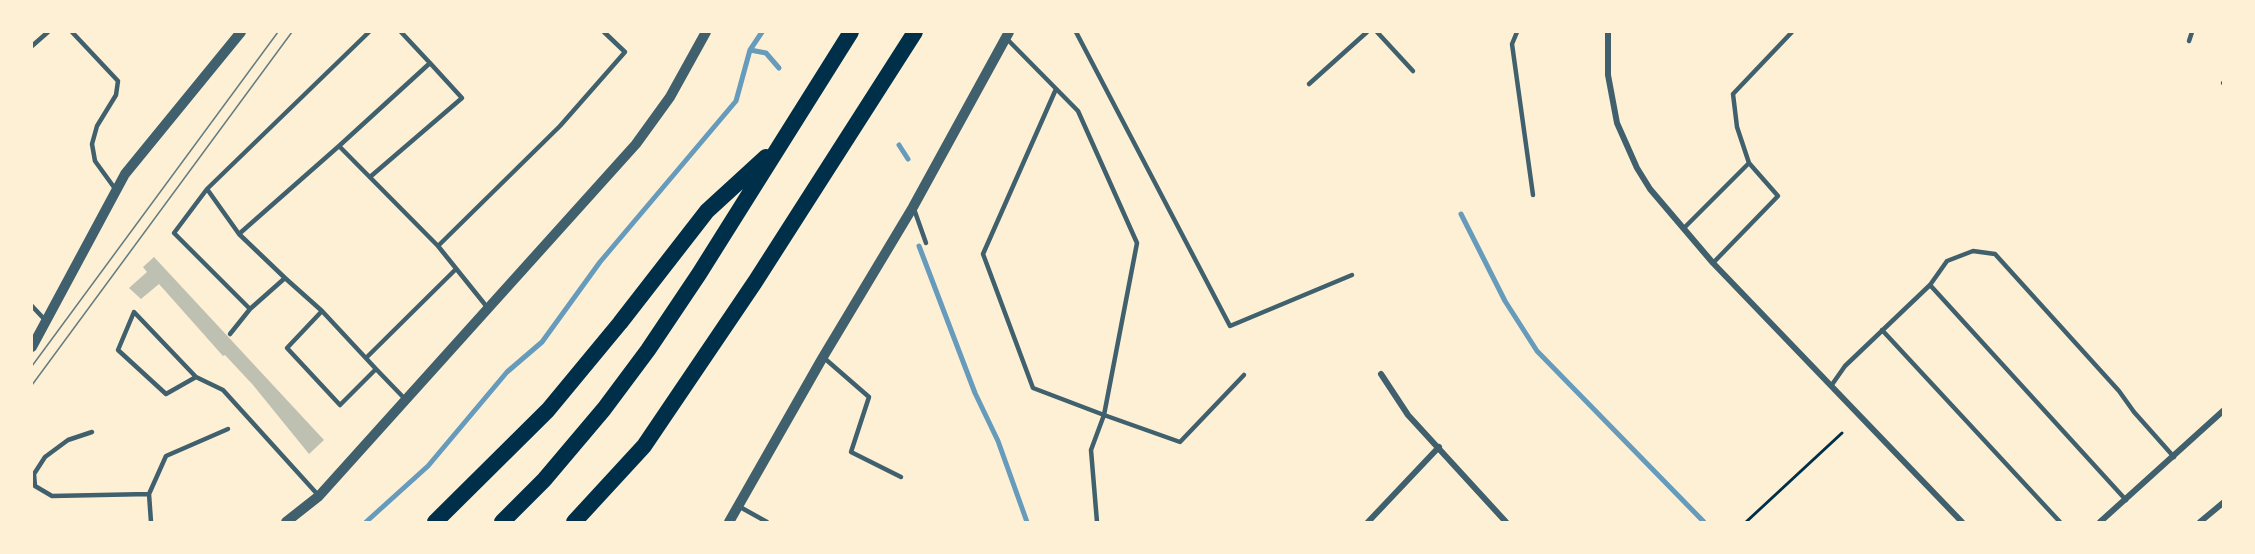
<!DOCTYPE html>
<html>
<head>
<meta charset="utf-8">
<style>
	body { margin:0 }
	#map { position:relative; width:2255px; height:554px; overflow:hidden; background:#fdf0d5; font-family:Overpass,sans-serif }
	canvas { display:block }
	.frame { position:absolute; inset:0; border:33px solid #fdf0d5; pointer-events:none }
</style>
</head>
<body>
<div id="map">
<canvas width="2255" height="554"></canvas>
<div class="frame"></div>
</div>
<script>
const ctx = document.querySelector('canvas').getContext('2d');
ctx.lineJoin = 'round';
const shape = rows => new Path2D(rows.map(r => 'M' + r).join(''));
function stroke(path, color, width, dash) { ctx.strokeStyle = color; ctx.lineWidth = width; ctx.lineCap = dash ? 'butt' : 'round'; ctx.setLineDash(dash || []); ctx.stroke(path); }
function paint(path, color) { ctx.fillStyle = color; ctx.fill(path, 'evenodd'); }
const stream = shape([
	[750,50,766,53,779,68],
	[899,145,908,159],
	[1461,214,1505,301,1537,351,1704,522],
	[919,246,975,393,998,441,1027,522],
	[366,522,428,466,507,372,542,342,600,262,736,101,750,50,762,32]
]);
const building = shape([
	[154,257,324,440,309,454,253,385,225,355,223,356,159,284,141,299,129,288,147,272,143,267]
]);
const path = shape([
	[1746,522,1842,433]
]);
const service = shape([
	[72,32,118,81,116,95,97,126,92,144,95,161,116,190],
	[1076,32,1230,326,1352,275],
	[1377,32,1413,71],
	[1517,32,1512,44,1533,195],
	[1006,38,1078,111,1137,243,1104,415,1180,442,1244,375],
	[2189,41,2192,32],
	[32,46,48,32],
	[2223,83,2224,83],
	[1309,84,1367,32],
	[1056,89,983,254,1033,388,1104,415,1091,450,1097,522],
	[339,146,430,63,401,32],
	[1749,163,1737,127,1733,94,1792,32],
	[370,177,462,98,430,63],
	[207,189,239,234,285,278,250,309],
	[914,209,926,243],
	[1684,228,1749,163,1778,196,1713,263],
	[239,234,339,146,438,246],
	[285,278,322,311,287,348,340,405,376,369,405,399],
	[1930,285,2126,500],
	[32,306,46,321],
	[487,307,438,246,560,126,625,52,604,32],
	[322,311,376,369],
	[1882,330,2060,522],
	[230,334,250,309,174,233,207,189,369,32],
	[823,357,869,397,851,452,901,477],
	[366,358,455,270],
	[196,377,166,394,118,350,134,312,196,377,223,390,319,496],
	[1831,386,1845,366,1930,285,1947,261,1973,251,1995,254,2119,391,2134,412,2174,457],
	[92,432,68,440,45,457,34,474,35,486,52,496,149,494],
	[740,507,767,522],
	[151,522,149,494,166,456,228,429]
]);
const minor = shape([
	[1608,32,1608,75,1617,123,1637,168,1650,189,1713,263,1962,522],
	[1381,374,1408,415,1506,522],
	[1368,522,1439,447],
	[2100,522,2224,410],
	[2200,522,2224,502]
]);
const tertiary = shape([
	[32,347,125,174,241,32],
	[286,522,319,496,636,144,670,97,706,32],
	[729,522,823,357,913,207,1009,32]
]);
const motorway = shape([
	[435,522,548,410,620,323,707,211,766,157],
	[502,522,544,480,604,409,648,350,699,274,851,32],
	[574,522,644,446,755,282,915,32]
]);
const tram = shape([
	[32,366,278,32],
	[32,385,292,32]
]);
stroke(stream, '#669bbc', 5);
paint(building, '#bec0b2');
stroke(path, '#003049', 3);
stroke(service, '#3f606c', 4.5);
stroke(minor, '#3f606c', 6);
stroke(tertiary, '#3f606c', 10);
stroke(motorway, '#003049', 16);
stroke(tram, '#657d81', 1.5);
</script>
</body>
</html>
